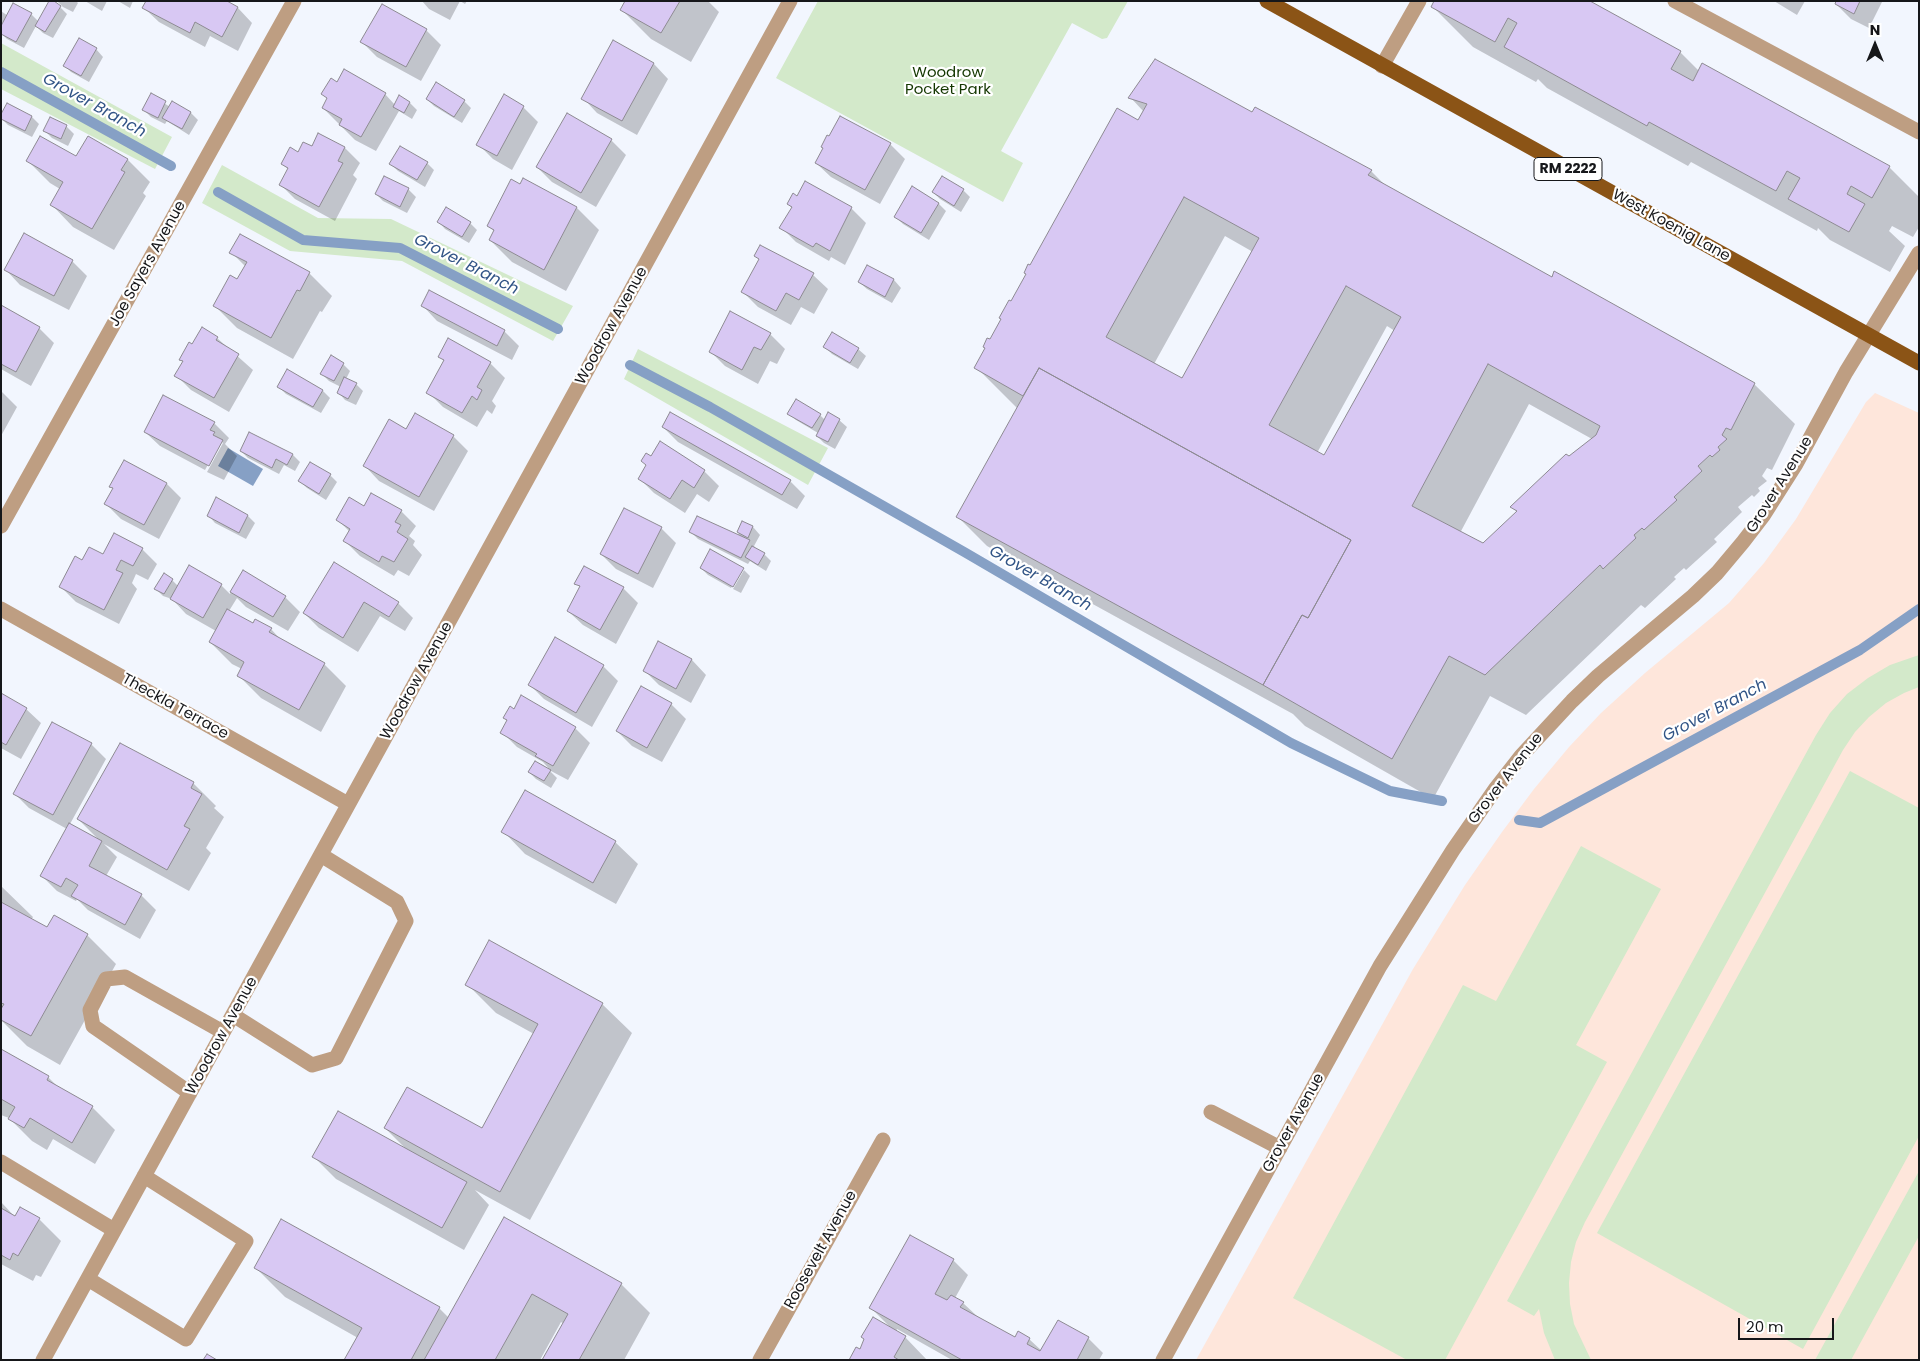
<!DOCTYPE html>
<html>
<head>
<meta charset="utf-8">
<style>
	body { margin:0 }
	#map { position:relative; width:1920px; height:1361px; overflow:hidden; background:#f2f6fe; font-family:Poppins,sans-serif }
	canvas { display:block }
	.frame { position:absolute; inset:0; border:2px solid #16171a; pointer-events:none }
	.north { position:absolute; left:1850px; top:20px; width:50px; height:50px; -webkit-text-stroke:4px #fff; paint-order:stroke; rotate:0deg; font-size:14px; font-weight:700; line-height:20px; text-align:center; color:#16171a }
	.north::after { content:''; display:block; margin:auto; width:18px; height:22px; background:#16171a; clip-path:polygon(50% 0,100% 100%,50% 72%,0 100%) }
	.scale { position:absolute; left:1738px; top:1318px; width:96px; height:22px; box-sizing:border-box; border:2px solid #16171a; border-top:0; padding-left:6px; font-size:15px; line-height:18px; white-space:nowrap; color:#16171a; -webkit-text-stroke:4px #fff; paint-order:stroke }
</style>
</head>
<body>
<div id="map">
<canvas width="1920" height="1361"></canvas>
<div class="frame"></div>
<div class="north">N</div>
<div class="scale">20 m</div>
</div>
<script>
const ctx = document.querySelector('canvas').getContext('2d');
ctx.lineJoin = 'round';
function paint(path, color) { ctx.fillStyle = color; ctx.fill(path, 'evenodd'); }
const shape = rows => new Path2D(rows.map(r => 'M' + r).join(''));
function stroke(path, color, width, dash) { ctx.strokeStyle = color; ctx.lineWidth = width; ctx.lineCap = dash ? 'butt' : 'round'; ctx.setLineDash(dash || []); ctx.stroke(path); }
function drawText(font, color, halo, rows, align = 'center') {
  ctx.font = font + ' Poppins,sans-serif'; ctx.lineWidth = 4.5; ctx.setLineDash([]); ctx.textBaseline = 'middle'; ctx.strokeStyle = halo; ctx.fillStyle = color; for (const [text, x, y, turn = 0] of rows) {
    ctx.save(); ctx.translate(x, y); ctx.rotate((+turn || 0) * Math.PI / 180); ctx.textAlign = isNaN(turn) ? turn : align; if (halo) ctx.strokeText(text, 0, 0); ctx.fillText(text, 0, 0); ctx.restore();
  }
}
const education = shape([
	[1875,393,1919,413,1919,1360,1196,1360,1413,969,1465,885,1502,832,1534,789,1569,747,1601,713,1645,673,1729,603,1764,563,1796,519,1866,402]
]);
const green = shape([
	[818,1,1128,1,1107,38,1102,39,1072,23,1001,151,1023,163,1003,202,776,78],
	[1,43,172,137,155,169,1,89],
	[222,165,318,218,391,219,573,306,553,341,402,261,290,251,202,203],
	[638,349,828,448,808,485,624,379],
	[1919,655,1919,687,1904,693,1886,703,1869,717,1855,732,1843,750,1585,1222,1576,1242,1571,1262,1569,1283,1570,1304,1574,1324,1591,1360,1555,1360,1544,1333,1539,1309,1534,1316,1507,1301,1816,735,1830,713,1847,694,1868,678,1890,665],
	[1850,771,1919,808,1919,1136,1803,1349,1597,1233],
	[1581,846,1661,889,1576,1045,1607,1062,1445,1360,1407,1360,1293,1298,1463,985,1496,1001],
	[1919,1171,1919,1236,1851,1360,1815,1360]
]);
const water = shape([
	[228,448,263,469,253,486,218,466]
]);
const shadow = shape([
	[57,1,76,1,78,3,73,12,63,7],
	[85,1,107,1,102,11],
	[118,1,133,1,130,8],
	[224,1,238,8,252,23,238,51,210,36,205,47,159,22,144,8],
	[422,1,467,1,465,4,460,1,450,20,429,9],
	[627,1,708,1,719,12,691,62,651,39,622,10],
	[1436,1,1680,52,1699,71,1889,167,1919,197,1919,227,1913,237,1892,226,1889,231,1905,246,1890,272,1830,240,1818,228,1817,231,1691,162,1688,166,1547,88,1538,79,1536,82,1473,47,1433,7],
	[1774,1,1805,1,1797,15],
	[1837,1,1881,1,1882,2,1869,28,1851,19,1836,4],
	[60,7,67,14,53,38,43,33,36,26,24,48,7,39,1,33,1,11,8,16,31,14,39,22],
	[426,30,441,45,421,81,377,57,362,42],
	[96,49,103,57,89,82,71,72,64,65],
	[654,64,668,79,637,135,597,113,583,98],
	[337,83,385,94,395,105,399,97,410,103,417,110,412,119,399,111,376,151,355,140,323,108,328,99,323,94],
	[152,95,170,107,191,113,198,120,189,135,167,121,165,124,151,117,144,110],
	[1130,97,1252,114,1371,171,1386,186,1552,278,1754,384,1795,424,1772,470,1767,468,1762,476,1767,481,1758,488,1760,491,1754,497,1752,495,1738,507,1742,512,1714,539,1717,542,1686,570,1684,568,1674,577,1676,579,1645,608,1641,605,1526,715,1490,696,1433,799,1305,726,1293,714,987,546,958,517,1018,409,976,367,1031,267,1139,121,1144,112],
	[1225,236,1253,252,1182,380,1154,364],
	[1387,326,1395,331,1324,457,1317,453],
	[1529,404,1592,439,1512,507,1517,512,1483,545,1460,533],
	[427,99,464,101,471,108,462,123,434,106],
	[7,105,32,117,39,124,32,137,8,125,1,118],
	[523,107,538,122,512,170,493,159,478,144],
	[51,119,66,126,74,134,68,146,52,138,45,131],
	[319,135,345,148,360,163,353,175,357,179,335,221,295,199,281,185,289,170,282,164,299,153,312,148],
	[88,138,128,160,150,182,143,193,146,196,114,250,73,227,51,204,60,189,50,183,27,160,77,158],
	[611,140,626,155,596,207,552,182,537,167],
	[890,144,905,159,880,204,831,177,816,163],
	[427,163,434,170,425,187,398,171,391,164],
	[385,177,409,190,416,197,407,213,383,201,376,194],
	[913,188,939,204,946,211,929,240,903,224,896,217],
	[963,190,970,197,961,212,940,199,933,192],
	[798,198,851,208,866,223,845,265,831,257,829,261,796,242,781,227,792,208,788,204],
	[577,208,599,230,566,291,512,262,490,240,495,232,488,226],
	[438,221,470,223,477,230,469,243,445,229],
	[240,236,309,273,332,296,322,312,320,311,293,359,237,328,215,306,238,281,246,267,231,252],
	[756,256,813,275,828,289,814,314,801,307,791,325,758,307,743,292,760,260],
	[72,261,87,276,69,310,20,285,6,270],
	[868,267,894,280,901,288,892,303,867,289,859,282],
	[423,306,504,331,519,346,512,360,437,321],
	[1,307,39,328,54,343,31,386,1,369],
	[770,334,785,349,777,364,770,361,758,384,725,366,710,351],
	[217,338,253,370,229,412,191,390,176,375,183,362,180,359,192,345],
	[825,347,858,349,866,356,858,369,832,354],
	[440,357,490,363,505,378,492,401,496,406,492,414,487,410,477,427,443,407,428,392,445,362],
	[343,364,350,371,346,379,356,384,363,391,356,405,345,400,338,392,341,387,329,381,322,374],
	[279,387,322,390,330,398,321,413,286,394],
	[1,391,17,407,1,436],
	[788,413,820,415,825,420,839,420,847,427,835,449,824,443,817,436,818,433,796,420],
	[214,423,229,438,225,444,237,456,224,480,207,472,223,443,221,441,205,470,160,446,145,432],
	[663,427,790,481,805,496,797,509,678,442],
	[407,430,453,436,468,451,434,511,379,481,365,466],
	[250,434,293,455,300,462,295,471,284,465,279,474,248,458,241,451],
	[704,471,719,486,709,502,697,494,685,513,654,493,640,479],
	[330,475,337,482,326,500,307,488,300,481],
	[167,484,181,498,159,539,121,519,106,504,114,489,111,487],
	[217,499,248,516,255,523,246,539,215,523,208,515],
	[364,508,401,511,416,526,409,536,415,541,413,545,422,555,409,576,398,570,394,576,360,556,345,541,350,532,338,520],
	[743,523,753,527,760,535,754,546,756,549,764,554,771,561,766,571,750,561,748,564,698,539,691,532,738,535],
	[661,528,676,543,653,588,616,569,601,554],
	[142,549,157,564,148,580,136,574,132,583,137,589,119,624,76,602,61,587,83,561],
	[711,551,743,569,742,569,731,588,708,575,701,568],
	[334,564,398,603,413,618,405,631,380,616,358,652,319,628,304,613],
	[744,570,750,576,741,593,733,589],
	[243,572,285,597,300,612,288,631,246,607,237,598,229,611,254,625,256,621,271,629,282,641,324,664,346,686,321,732,261,698,238,675,242,669,232,664,210,642,216,631,186,614,172,599,163,596,156,589,172,580,178,586,221,585,230,594],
	[576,583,623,588,638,603,616,644,583,625,568,611,581,588],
	[556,639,603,666,618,681,592,727,544,699,529,684],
	[659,642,692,660,706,675,691,703,659,685,644,670],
	[1,695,26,709,41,723,21,759,1,748],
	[671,704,686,719,662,762,632,746,617,731],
	[514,710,575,728,590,743,568,780,551,771,543,762,517,747,502,732,508,722,504,718],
	[53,724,91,744,106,759,70,824,98,839,78,819,120,745,193,783,216,806,214,808,224,817,206,848,211,853,189,891,104,844,117,857,106,876,141,895,156,910,140,939,88,910,77,899,76,901,57,891,42,876,67,829,29,808,14,793],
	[550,771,557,778,551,788,536,779,529,772],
	[525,792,615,842,638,864,616,904,525,854,503,831],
	[1,886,33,917,31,920,48,929,87,935,116,964,60,1065,27,1046,1,1020],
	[467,984,602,1004,632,1033,530,1220,475,1190,489,1205,464,1250,336,1179,314,1157,406,1149,385,1128,483,1129,534,1034,496,1013],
	[1,1050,48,1077,60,1089,92,1107,115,1130,95,1164,53,1139,47,1150,32,1141,9,1118,1,1115],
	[1,1202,16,1218,39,1219,61,1241,41,1277,36,1275,33,1281,1,1264],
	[505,1219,621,1284,650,1313,624,1360,544,1360,564,1324,561,1322,540,1360,346,1360,358,1338,285,1297,256,1268,282,1221,439,1308,449,1318],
	[953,1260,968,1275,955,1298,963,1303,978,1317,1015,1339,1029,1339,1042,1351,1088,1338,1103,1353,1099,1360,952,1360,897,1329,896,1332,905,1337,927,1360,850,1360,890,1327,871,1308]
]);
const stream = shape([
	[1,72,171,166],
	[218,192,303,240,400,248,558,329],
	[630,365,710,407,966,553,1291,743,1390,791,1442,801],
	[1519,820,1540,823,1860,650,1919,609]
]);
const building = shape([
	[49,1,54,1,61,6,45,32,35,26,49,1],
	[146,1,227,1,238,7,222,37,195,22,190,33,142,8,146,1],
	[625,1,680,1,661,33,620,10,625,1],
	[1434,1,1590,1,1681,51,1671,69,1693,81,1702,63,1890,166,1872,198,1851,186,1847,194,1865,204,1849,232,1788,199,1800,178,1787,171,1776,191,1649,122,1647,126,1504,47,1517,23,1508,18,1495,42,1431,7,1434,1],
	[1836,1,1860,1,1854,14,1835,4,1836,1],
	[13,3,32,13,16,42,1,34,1,26,13,3],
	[382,4,427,29,406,67,360,42,382,4],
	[79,38,97,48,81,76,63,66,79,38],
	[613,40,654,63,622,121,581,99,613,40],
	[1155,59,1252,112,1255,107,1372,170,1368,175,1552,277,1554,271,1755,383,1731,430,1726,428,1722,435,1727,439,1718,447,1720,450,1712,457,1710,455,1698,466,1702,471,1674,497,1677,500,1644,530,1642,528,1634,535,1636,538,1603,569,1600,565,1485,675,1449,656,1392,759,1263,685,1302,615,1308,618,1351,540,1039,368,1023,396,974,368,985,348,983,347,987,338,990,339,1001,319,999,318,1009,300,1011,301,1026,274,1024,273,1028,264,1030,265,1117,108,1138,120,1147,104,1128,98,1155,59],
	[1184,197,1259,238,1182,378,1106,337,1184,197],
	[1346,286,1401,317,1324,455,1269,425,1346,286],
	[1488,364,1600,426,1596,435,1569,456,1566,454,1510,507,1517,511,1483,543,1412,506,1488,364],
	[344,69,386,93,361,137,339,125,342,119,322,108,327,98,321,94,331,78,337,82,344,69],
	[436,82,465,100,454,117,426,99,436,82],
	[151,93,166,101,158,118,142,110,151,93],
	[504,94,524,106,497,156,476,145,504,94],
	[399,95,410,102,404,113,393,107,399,95],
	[172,101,191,112,182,129,162,118,172,101],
	[7,103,32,116,25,131,1,119,1,114,7,103],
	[567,113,612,139,581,193,536,167,567,113],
	[840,116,891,143,865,190,815,163,823,148,821,147,827,135,829,136,840,116],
	[50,117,67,125,61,139,43,131,50,117],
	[318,133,345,147,338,161,343,163,319,207,279,185,288,168,281,164,290,147,298,152,303,142,312,146,318,133],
	[40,136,76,156,88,136,128,159,121,170,125,172,92,229,50,205,63,182,26,161,40,136],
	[400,146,428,162,417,180,389,164,400,146],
	[384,176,409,188,400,207,375,194,384,176],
	[942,176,964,189,954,206,932,192,942,176],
	[523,178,577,207,544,270,489,240,494,230,487,226,511,179,520,184,523,178],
	[805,181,852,207,830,251,816,243,813,247,779,228,792,207,787,204,793,193,797,196,805,181],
	[912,186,939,203,921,233,894,217,912,186],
	[446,207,471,222,462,237,437,222,446,207],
	[24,233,73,260,54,296,4,270,24,233],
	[240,234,310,272,300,291,297,290,271,338,213,306,230,275,237,279,247,262,229,253,240,234],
	[760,245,814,273,799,300,786,293,776,311,741,292,759,259,754,256,760,245],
	[867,265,894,279,885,297,858,282,867,265],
	[429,290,505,330,497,346,421,306,429,290],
	[1,305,40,327,16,372,1,364,1,305],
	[730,311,771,333,761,350,754,347,742,370,709,352,730,311],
	[202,327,218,337,216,340,239,354,214,398,174,376,183,361,179,360,189,342,192,344,202,327],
	[832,332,859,348,850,363,823,347,832,332],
	[448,338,491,362,477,387,482,390,477,400,472,396,462,413,426,393,444,360,438,357,448,338],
	[331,355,344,363,334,381,320,374,331,355],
	[1039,368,1351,540,1308,618,1302,615,1263,685,956,517,1039,368],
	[287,369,323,390,313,407,277,387,287,369],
	[344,377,357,383,348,399,337,393,344,377],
	[163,395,215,422,210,430,215,432,213,435,223,440,209,466,144,432,163,395],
	[796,399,821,414,812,428,787,414,796,399],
	[670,412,791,480,782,495,662,427,670,412],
	[828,412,840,419,828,442,816,436,828,412],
	[415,413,454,435,419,497,363,466,389,419,406,429,415,413],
	[249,432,293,454,287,465,276,459,272,468,240,451,249,432],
	[660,441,705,470,694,488,682,480,670,499,638,479,646,465,641,461,646,453,651,456,660,441],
	[124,460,167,483,144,525,104,504,113,488,109,487,124,460],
	[310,462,331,474,319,494,298,481,310,462],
	[371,493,402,510,395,522,401,525,397,532,408,539,394,562,382,556,379,562,343,541,350,529,336,520,349,497,364,506,371,493],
	[216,497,248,515,239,533,207,516,216,497],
	[624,508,662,527,638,574,600,554,624,508],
	[697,516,750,540,741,558,689,532,697,516],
	[742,521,753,526,748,538,737,532,742,521],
	[114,533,143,548,133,566,121,560,116,570,123,573,104,610,59,587,75,556,82,560,89,547,103,554,114,533],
	[752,546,765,553,758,565,745,557,752,546],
	[710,549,744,568,733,587,700,568,710,549],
	[334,562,399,602,389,617,364,602,343,638,303,613,334,562],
	[189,565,222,584,203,618,170,599,189,565],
	[584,566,624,587,600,630,567,611,580,586,574,584,584,566],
	[243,570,286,596,273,617,230,592,243,570],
	[164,573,173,579,164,594,154,589,164,573],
	[227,609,253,623,255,619,272,628,269,632,325,663,299,710,237,676,244,662,209,642,227,609],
	[555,637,604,665,576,713,528,685,555,637],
	[658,641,692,659,676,689,643,671,658,641],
	[641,686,672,703,647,748,616,731,641,686],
	[1,693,27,708,6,745,1,742,1,693],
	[521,695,576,727,553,766,535,756,537,754,500,733,507,720,503,718,510,706,514,709,521,695],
	[52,722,92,743,53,815,13,794,52,722],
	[120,743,194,782,191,788,202,794,184,826,190,829,167,870,77,819,120,743],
	[535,761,551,770,544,781,528,772,535,761],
	[525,790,616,841,593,883,501,832,525,790],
	[69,823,102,841,89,866,142,894,125,925,71,896,78,885,66,878,61,887,40,876,69,823],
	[1,902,47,927,54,915,88,934,31,1036,1,1020,1,1009,4,1004,1,1003,1,902],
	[489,940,603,1003,500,1192,384,1128,407,1087,482,1128,538,1024,465,985,489,940],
	[1,1049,49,1076,47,1080,93,1106,72,1143,30,1118,24,1128,8,1119,15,1107,1,1099,1,1049],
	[338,1111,467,1182,442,1228,312,1157,338,1111],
	[20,1207,40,1218,18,1256,13,1253,10,1260,1,1255,1,1208,15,1216,20,1207],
	[504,1217,622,1283,579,1360,542,1360,568,1314,532,1294,495,1360,424,1360,504,1217],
	[281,1219,440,1307,411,1360,344,1360,362,1328,254,1268,281,1219],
	[910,1235,954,1259,935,1294,947,1300,951,1295,964,1302,960,1307,1015,1337,1018,1331,1030,1338,1027,1344,1040,1351,1058,1320,1089,1337,1077,1360,962,1360,869,1308,910,1235],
	[873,1317,906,1336,894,1357,899,1360,849,1360,856,1347,860,1349,864,1339,861,1337,873,1317],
	[207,1354,217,1360,203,1360,207,1354]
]);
const minor = shape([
	[1675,1,1919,132],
	[1382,66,1419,1],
	[1,526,294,1],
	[1,609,348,804],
	[233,1015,312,1065,336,1058,406,921,397,902,321,855],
	[190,1093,93,1026,90,1010,106,979,125,977,223,1032],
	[1211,1112,1280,1148],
	[1,1162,114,1230],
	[88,1279,186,1339,246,1241,144,1176],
	[43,1360,790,1],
	[760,1360,883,1140],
	[1163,1360,1380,966,1453,850,1496,788,1521,756,1572,701,1598,676,1693,596,1717,573,1743,542,1763,516,1796,464,1846,372,1919,253]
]);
const major = shape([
	[1267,1,1919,363]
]);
const shields = [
	[1568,169,68]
];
const shieldNames = [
	["RM 2222",1568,169]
];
const parkNames = [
	["Woodrow",948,73],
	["Pocket Park",948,90]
];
const streetNames = [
	["West Koenig Lane",1671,226,29],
	["Joe Sayers Avenue",148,264,-61],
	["Woodrow Avenue",612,326,-61],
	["Grover Avenue",1780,485,-58],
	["Woodrow Avenue",417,681,-61],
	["Theckla Terrace",175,707,29],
	["Grover Avenue",1506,779,-52],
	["Woodrow Avenue",222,1036,-61],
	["Grover Avenue",1294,1123,-61],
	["Roosevelt Avenue",821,1250,-61]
];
const waterNames = [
	["Grover Branch",94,106,29],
	["Grover Branch",466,265,27],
	["Grover Branch",1040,579,30],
	["Grover Branch",1715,711,-28]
];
paint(education, '#fee6db');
paint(green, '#d3e9ca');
paint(water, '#86a0c5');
paint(shadow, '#0003');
stroke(stream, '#86a0c5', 10);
paint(building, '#d8c8f3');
stroke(building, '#8d8a92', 1);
stroke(minor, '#be9e82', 15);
stroke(major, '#8b5416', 15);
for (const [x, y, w] of shields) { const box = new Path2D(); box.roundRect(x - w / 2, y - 11.5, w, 23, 4); ctx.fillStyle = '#fff'; ctx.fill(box); stroke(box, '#16171a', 1); }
drawText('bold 14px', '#16171a', null, shieldNames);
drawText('15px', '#143700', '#fff', parkNames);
drawText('15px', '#16171a', '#fff', streetNames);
drawText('italic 16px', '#315486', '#fff', waterNames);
</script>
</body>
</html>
